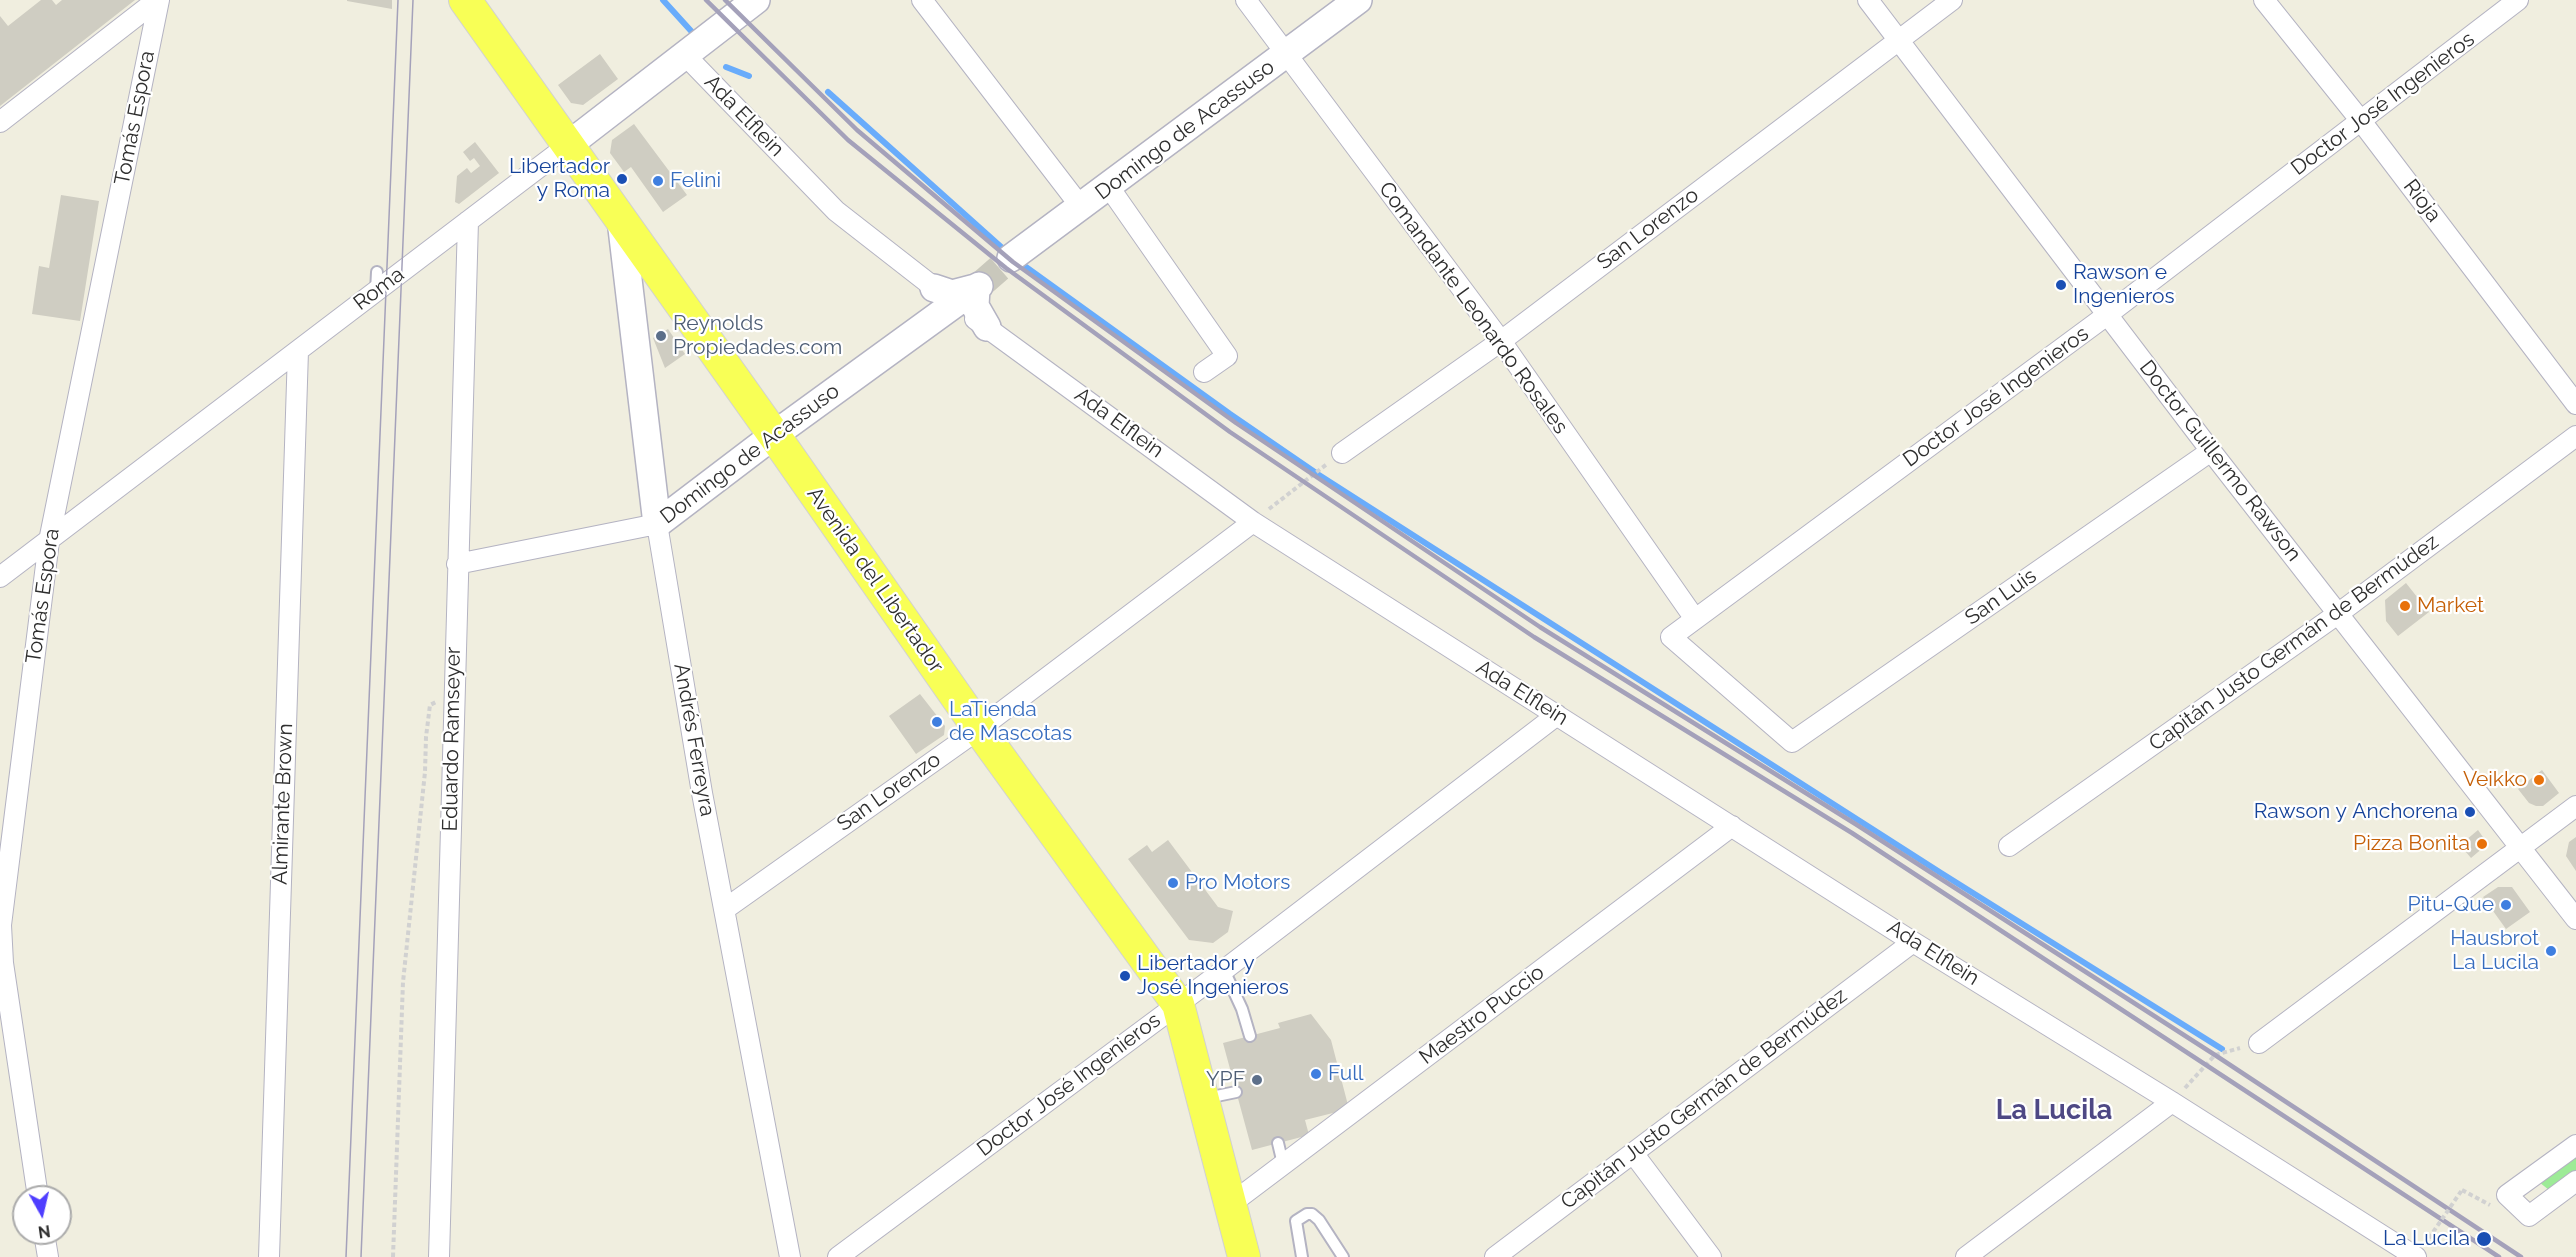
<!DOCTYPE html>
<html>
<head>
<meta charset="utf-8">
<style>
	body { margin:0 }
	#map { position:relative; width:2576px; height:1257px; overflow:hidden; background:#f0eedf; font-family:Raleway,sans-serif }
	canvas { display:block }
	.north { position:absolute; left:12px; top:1185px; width:60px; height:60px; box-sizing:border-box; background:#fff; border:2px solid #ababab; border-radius:50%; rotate:172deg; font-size:16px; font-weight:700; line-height:24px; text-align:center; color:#2e2e2e }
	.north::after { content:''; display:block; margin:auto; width:21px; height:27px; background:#4f3eff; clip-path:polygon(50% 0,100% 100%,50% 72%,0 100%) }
</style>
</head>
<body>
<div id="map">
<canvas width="2576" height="1257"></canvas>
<div class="north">N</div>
</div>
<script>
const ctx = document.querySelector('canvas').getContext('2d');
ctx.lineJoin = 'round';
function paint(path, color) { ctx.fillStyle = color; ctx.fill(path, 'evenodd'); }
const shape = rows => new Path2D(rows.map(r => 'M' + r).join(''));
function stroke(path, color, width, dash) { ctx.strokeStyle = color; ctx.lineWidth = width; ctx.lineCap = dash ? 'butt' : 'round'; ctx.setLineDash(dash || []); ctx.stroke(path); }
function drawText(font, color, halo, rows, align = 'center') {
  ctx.font = font + ' Raleway,sans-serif'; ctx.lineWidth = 4.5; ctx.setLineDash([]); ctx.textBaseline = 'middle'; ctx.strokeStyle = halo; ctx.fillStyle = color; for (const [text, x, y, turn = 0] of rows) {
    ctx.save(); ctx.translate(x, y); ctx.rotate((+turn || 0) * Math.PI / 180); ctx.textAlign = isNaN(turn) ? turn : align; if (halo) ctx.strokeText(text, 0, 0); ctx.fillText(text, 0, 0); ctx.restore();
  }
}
const green = shape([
	[2576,1155,2576,1170,2549,1190,2539,1182]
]);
const stream = shape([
	[663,0,692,32],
	[726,67,749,76],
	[828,92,1009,254],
	[1019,262,1230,414,1319,475,1941,873,2222,1049]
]);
const building = shape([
	[41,0,52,0,56,5,62,0,135,0,0,106,0,16,8,26],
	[347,0,392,0,392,9,347,1],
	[600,54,618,79,583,105,571,103,558,85],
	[634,124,687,195,663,212,631,167,624,172,610,153,612,140],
	[475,142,499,173,459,204,455,202,457,176,467,168,471,173,480,166,474,158,470,161,463,152],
	[61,195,99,201,80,321,32,314,39,266,49,268],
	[668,329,685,354,665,368,653,338],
	[2406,583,2429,612,2398,636,2386,621,2385,600],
	[920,694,945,726,944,735,916,754,889,716],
	[2542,770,2559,793,2543,806,2536,806,2529,803,2518,789],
	[2478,830,2485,840,2484,847,2471,858,2460,845],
	[2576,837,2576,871,2566,856,2569,842],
	[1168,840,1218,907,1233,911,1228,932,1213,943,1189,940,1128,859,1147,845,1152,852],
	[2498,887,2512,887,2530,912,2506,929,2483,897],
	[1311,1014,1331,1040,1349,1109,1305,1120,1309,1135,1252,1150,1223,1043,1280,1028,1278,1023]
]);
const secondaryTunnel = shape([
	[979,286,1011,258]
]);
const path = shape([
	[1269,509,1327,464],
	[2185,1088,2215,1055,2240,1048],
	[2462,1190,2490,1205],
	[393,1257,403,982,425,772,426,737,430,705,436,702]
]);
const lane = shape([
	[376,291,377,272],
	[1224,970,1242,1009,1250,1036],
	[1207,1098,1236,1092],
	[1278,1143,1283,1164],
	[1302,1257,1296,1221,1307,1214,1312,1214,1319,1220,1343,1257]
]);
const street = shape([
	[922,0,1081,207],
	[1246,0,1501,341,1695,619],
	[1868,0,2211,451,2576,919],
	[2264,0,2361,121,2576,404],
	[685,55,836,211,945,296],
	[0,122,157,0],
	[1109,187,1227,356,1204,372],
	[975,319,1253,522,1913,942,2172,1102,2416,1257],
	[2211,451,1792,742,1671,637,2107,315,2518,0],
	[1342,453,1501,341,1952,0],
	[457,564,657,524,702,793,790,1257],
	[0,577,567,146],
	[2009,846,2339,613,2576,436],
	[725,909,979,729,1253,522],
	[2259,1043,2576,806],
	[2576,1145,2507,1195,2529,1216,2576,1181],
	[1633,1153,1711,1257],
	[38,1197,3,963,1,925,49,541,159,0],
	[1232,1203,1732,826],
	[44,1233,48,1257],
	[269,1257,298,351],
	[439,1257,468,221],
	[838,1257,1224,970,1557,715],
	[1495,1257,1913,942],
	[1966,1257,2172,1102]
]);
const secondary = shape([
	[567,146,756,0],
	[621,220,657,524],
	[1011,258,1358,0],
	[934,288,952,294,975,288],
	[976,288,975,306,987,327],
	[657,524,774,435,979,286]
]);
const primary = shape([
	[465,0,774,435,979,729,1178,1004,1244,1257]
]);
const tram = shape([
	[346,1257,398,0],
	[361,1257,413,0]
]);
const rail = shape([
	[706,0,848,140,1006,268,1230,432,1534,637,1852,833,2499,1257],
	[725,0,857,130,1013,262,1236,423,1540,627,1857,825,2215,1055,2521,1257]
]);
const pathBridge = shape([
	[2429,1238,2462,1190]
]);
const markers = [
	[622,179,6,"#1a4fb4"],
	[658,181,6,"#3f7fe0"],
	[2061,285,6,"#1a4fb4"],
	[661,336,6,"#5c6f8a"],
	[2405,606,6,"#e8710a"],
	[937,722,6,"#3f7fe0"],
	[2539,780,6,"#e8710a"],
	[2470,812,6,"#1a4fb4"],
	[2482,844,6,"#e8710a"],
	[1173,883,6,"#3f7fe0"],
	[2506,905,6,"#3f7fe0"],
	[2551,951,6,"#3f7fe0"],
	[1125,976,6,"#1a4fb4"],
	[1316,1074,6,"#3f7fe0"],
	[1257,1080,6,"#5c6f8a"],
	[2484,1239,8,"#1a4fb4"]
];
const streetNames = [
	["Doctor José Ingenieros",2383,104,-37],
	["Ada Elflein",744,116,46],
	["Tomás Espora",135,118,-79],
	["Domingo de Acassuso",1185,130,-37],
	["Rioja",2422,201,53],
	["San Lorenzo",1648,229,-37],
	["Roma",379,289,-37],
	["Comandante Leonardo Rosales",1473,308,54],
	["Doctor José Ingenieros",1996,397,-36],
	["Ada Elflein",1119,423,36],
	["Domingo de Acassuso",750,454,-37],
	["Doctor Guillermo Rawson",2220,461,52],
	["Avenida del Libertador",875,580,55],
	["Tomás Espora",43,596,-82],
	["San Luis",2001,597,-35],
	["Capitán Justo Germán de Bermúdez",2294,643,-36],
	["Ada Elflein",1522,693,32],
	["Eduardo Ramseyer",452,739,-89],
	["Andrés Ferreyra",694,740,80],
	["San Lorenzo",889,792,-35],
	["Almirante Brown",283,804,-88],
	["Ada Elflein",1933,953,32],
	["Maestro Puccio",1482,1015,-37],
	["Doctor José Ingenieros",1069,1085,-37],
	["Capitán Justo Germán de Bermúdez",1704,1099,-37]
];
const transitNames = [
	["Libertador",610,167],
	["y Roma",610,191],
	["Rawson e",2073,273,"left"],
	["Ingenieros",2073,297,"left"],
	["Rawson y Anchorena",2458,812],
	["Libertador y",1137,964,"left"],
	["José Ingenieros",1137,988,"left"],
	["La Lucila",2470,1239]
];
const shopNames = [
	["Felini",670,181],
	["LaTienda",949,710],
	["de Mascotas",949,734],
	["Pro Motors",1185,883],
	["Pitu-Que",2494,905,"right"],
	["Hausbrot",2539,939,"right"],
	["La Lucila",2539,963,"right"],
	["Full",1328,1074]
];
const serviceNames = [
	["Reynolds",673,324],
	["Propiedades.com",673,348],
	["YPF",1245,1080,"right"]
];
const foodNames = [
	["Market",2417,606,"left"],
	["Veikko",2527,780],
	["Pizza Bonita",2470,844]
];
const districtNames = [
	["La Lucila",2054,1111]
];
paint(green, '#9deb97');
stroke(stream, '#69acfb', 6);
paint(building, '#cfcdc2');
stroke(secondaryTunnel, '#c9c8bc', 27, [27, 14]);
stroke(lane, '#b4b3c2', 14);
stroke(street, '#b4b3c2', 22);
stroke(secondary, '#b4b3c2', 30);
stroke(primary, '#d1d1d1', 34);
stroke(path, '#d1d1d1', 4, [4.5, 3]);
stroke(lane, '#fff', 10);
stroke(street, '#fff', 20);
stroke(secondary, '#fff', 27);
stroke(primary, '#f8ff56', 32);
stroke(tram, '#a4a1ba', 1.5);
stroke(rail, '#a4a1ba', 4.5);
stroke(pathBridge, '#d1d1d1', 4, [4.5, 3]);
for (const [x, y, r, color] of markers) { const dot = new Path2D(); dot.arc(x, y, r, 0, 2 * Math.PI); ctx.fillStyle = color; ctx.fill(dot); stroke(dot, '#fff', 2); }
drawText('21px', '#2e2e2e', '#fff', streetNames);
drawText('21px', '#164399', '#fff', transitNames, 'right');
drawText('21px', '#366cbe', '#fff', shopNames, 'left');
drawText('21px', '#4e5e75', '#fff', serviceNames, 'left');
drawText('21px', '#c56008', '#fff', foodNames, 'right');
drawText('bold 27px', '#4e4884', '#fff', districtNames);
</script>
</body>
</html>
